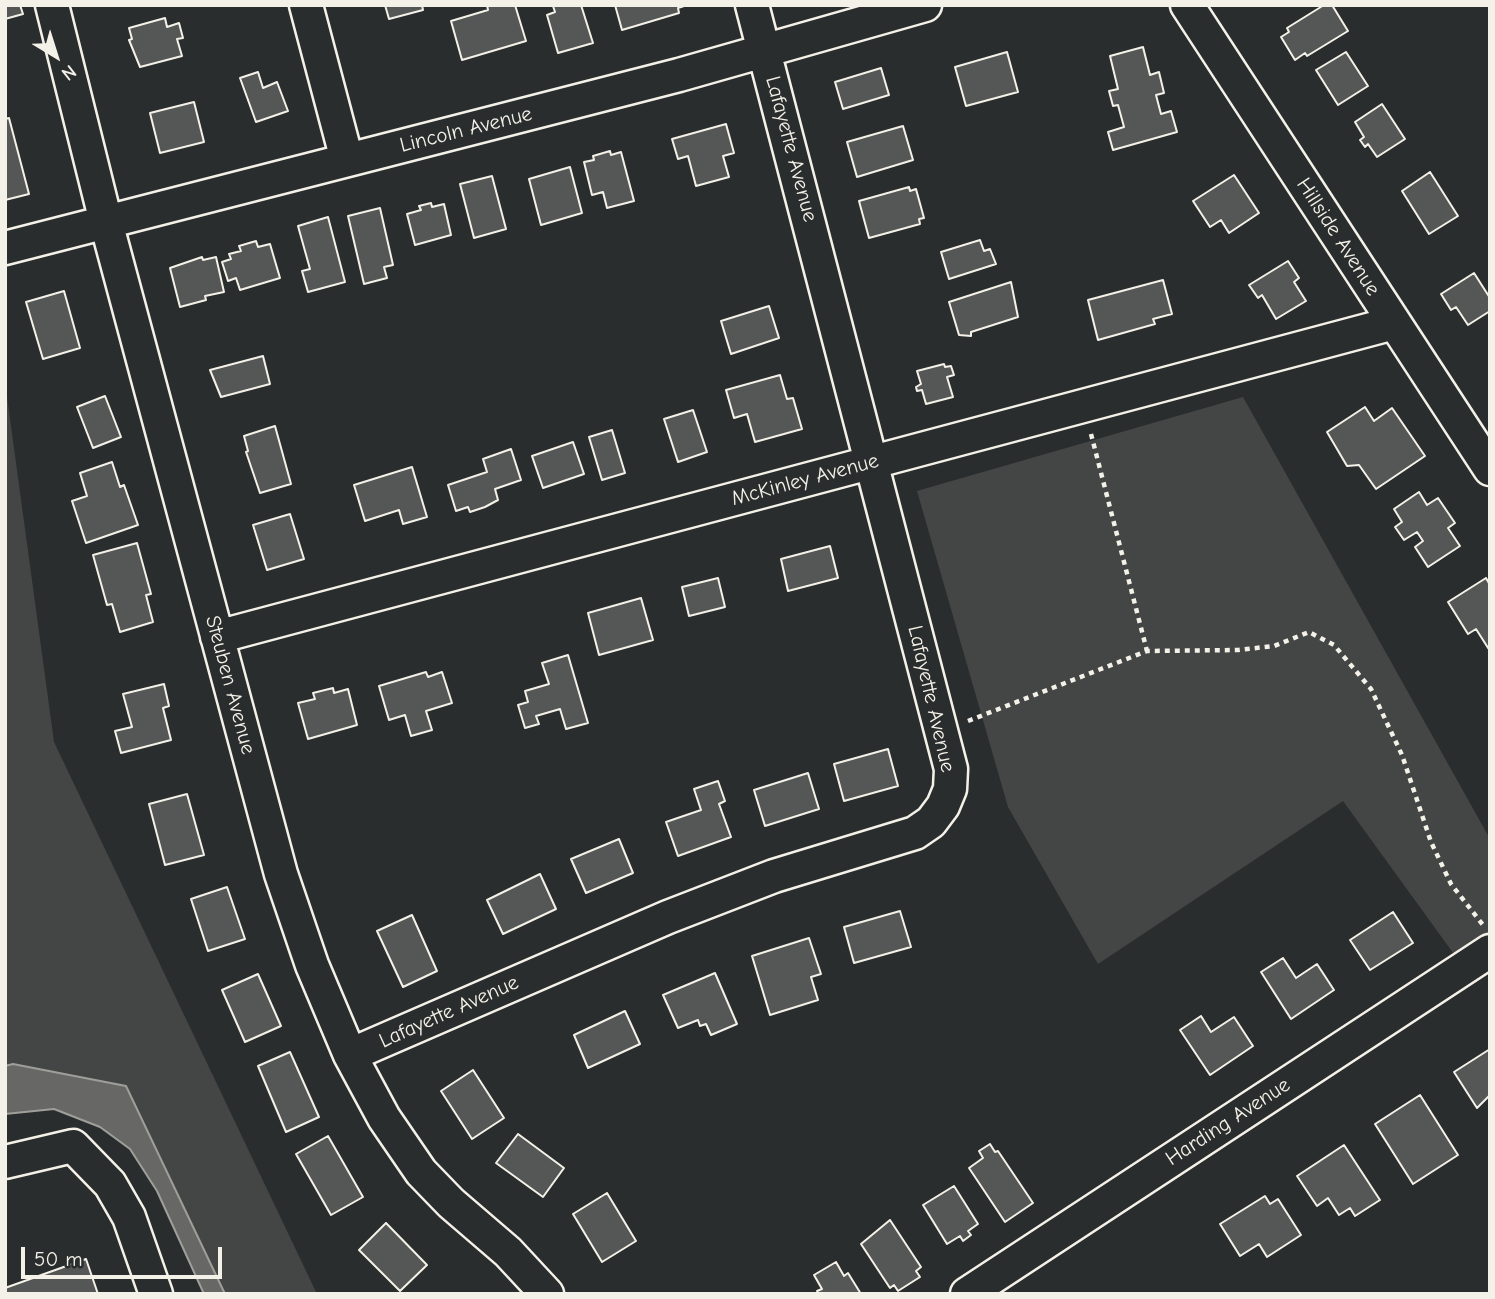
<!DOCTYPE html>
<html>
<head>
<meta charset="utf-8">
<style>
	body { margin:0 }
	#map { position:relative; width:1495px; height:1299px; overflow:hidden; background:#2a2d2e; font-family:"Comic Neue",sans-serif }
	canvas { display:block }
	.frame { position:absolute; inset:0; border:7px solid #f4f1e8; pointer-events:none }
	.north { position:absolute; left:21px; top:21px; width:70px; height:70px; -webkit-text-stroke:5px #2a2d2e; paint-order:stroke; rotate:142deg; font-size:19px; font-weight:700; line-height:28px; text-align:center; color:#f4f1e8 }
	.north::after { content:''; display:block; margin:auto; width:24px; height:32px; background:#f4f1e8; clip-path:polygon(50% 0,100% 100%,50% 72%,0 100%) }
	.scale { position:absolute; left:21px; top:1247px; width:201px; height:32px; box-sizing:border-box; border:4px solid #f4f1e8; border-top:0; padding-left:9px; font-size:21px; line-height:24px; white-space:nowrap; color:#f4f1e8; -webkit-text-stroke:5px #2a2d2e; paint-order:stroke }
</style>
</head>
<body>
<div id="map">
<canvas width="1495" height="1299"></canvas>
<div class="frame"></div>
<div class="north">N</div>
<div class="scale">50 m</div>
</div>
<script>
const ctx = document.querySelector('canvas').getContext('2d');
ctx.lineJoin = 'round';
function paint(path, color) { ctx.fillStyle = color; ctx.fill(path, 'evenodd'); }
const shape = rows => new Path2D(rows.map(r => 'M' + r).join(''));
function stroke(path, color, width, dash) { ctx.strokeStyle = color; ctx.lineWidth = width; ctx.lineCap = dash ? 'butt' : 'round'; ctx.setLineDash(dash || []); ctx.stroke(path); }
function drawText(font, color, halo, rows, align = 'center') {
  ctx.font = font + ' "Comic Neue",sans-serif'; ctx.lineWidth = 7; ctx.setLineDash([]); ctx.textBaseline = 'middle'; ctx.strokeStyle = halo; ctx.fillStyle = color; for (const [text, x, y, turn = 0] of rows) {
    ctx.save(); ctx.translate(x, y); ctx.rotate((+turn || 0) * Math.PI / 180); ctx.textAlign = isNaN(turn) ? turn : align; if (halo) ctx.strokeText(text, 0, 0); ctx.fillText(text, 0, 0); ctx.restore();
  }
}
const green = shape([
	[5,382,54,742,317,1294,225,1294,126,1086,13,1064,5,1066],
	[1243,397,1490,839,1490,940,1459,961,1343,801,1098,964,1008,807,917,491]
]);
const water = shape([
	[13,1064,126,1086,225,1294,204,1294,157,1191,130,1149,100,1127,54,1109,5,1114,5,1066,13,1064]
]);
const building = shape([
	[5,5,20,5,23,14,5,19,5,5],
	[385,5,422,5,423,10,389,19,385,5],
	[487,5,515,5,526,41,462,60,451,21,488,10,487,5],
	[569,5,581,5,593,43,558,53,547,15,555,12,553,6,569,5],
	[615,5,687,5,678,8,679,13,622,30,615,5],
	[1324,5,1332,5,1348,31,1307,56,1305,53,1295,60,1281,37,1289,32,1287,28,1324,5],
	[165,18,167,27,179,23,183,38,177,39,182,56,140,67,129,40,132,39,129,28,165,18],
	[1143,47,1150,75,1159,72,1164,93,1156,95,1161,114,1171,111,1177,132,1113,150,1108,132,1124,127,1118,105,1113,106,1109,91,1118,89,1110,56,1143,47],
	[1007,52,1018,92,966,106,955,67,1007,52],
	[1346,52,1368,86,1338,105,1316,70,1346,52],
	[881,68,889,95,843,109,835,82,881,68],
	[258,72,263,88,277,82,288,111,256,122,240,78,258,72],
	[194,102,204,142,160,153,150,113,194,102],
	[1382,104,1405,139,1377,157,1368,144,1365,147,1360,140,1364,137,1355,122,1382,104],
	[9,118,29,194,5,200,5,119,9,118],
	[726,124,734,153,723,156,729,177,696,186,688,156,678,159,672,139,726,124],
	[903,126,913,160,857,177,847,142,903,126],
	[610,151,611,155,621,152,634,201,607,208,603,192,592,195,584,162,594,160,593,156,610,151],
	[570,167,582,213,541,225,529,179,570,167],
	[1430,172,1458,216,1429,234,1402,191,1430,172],
	[1234,175,1259,213,1229,233,1221,220,1210,227,1193,201,1234,175],
	[492,176,506,229,474,238,460,184,492,176],
	[909,187,910,191,916,189,924,218,919,219,920,224,869,238,859,201,909,187],
	[431,203,432,207,444,204,451,235,415,245,407,214,421,210,419,206,431,203],
	[380,208,393,265,384,267,387,278,364,284,348,216,380,208],
	[328,217,345,282,308,292,302,271,310,269,298,226,328,217],
	[980,240,984,251,990,249,996,264,949,279,941,252,980,240],
	[256,241,258,247,270,244,280,278,240,290,236,278,228,281,222,262,231,259,229,254,241,251,239,246,256,241],
	[202,257,203,260,216,257,224,292,205,296,206,300,180,307,170,268,202,257],
	[1288,261,1299,278,1294,282,1306,301,1276,319,1262,295,1258,298,1249,285,1288,261],
	[1474,273,1490,298,1490,311,1468,325,1456,307,1451,310,1441,294,1474,273],
	[1163,280,1172,314,1153,319,1155,324,1098,340,1088,300,1163,280],
	[1011,282,1018,317,971,332,971,336,959,335,949,302,1011,282],
	[64,291,80,348,43,359,26,302,64,291],
	[769,306,779,338,731,354,721,321,769,306],
	[263,356,270,384,221,397,210,370,263,356],
	[944,364,945,367,951,366,954,375,947,377,953,397,926,404,922,390,917,391,916,387,921,384,917,371,944,364],
	[780,375,787,399,793,398,802,429,755,442,747,414,734,418,726,390,780,375],
	[105,396,121,437,93,448,77,407,105,396],
	[1365,407,1374,421,1392,408,1425,456,1376,489,1359,465,1347,466,1327,432,1365,407],
	[693,410,707,452,678,462,664,419,693,410],
	[275,426,291,484,260,493,246,452,248,451,244,436,275,426],
	[612,430,625,473,602,480,589,437,612,430],
	[573,442,584,474,543,488,532,456,573,442],
	[511,449,521,480,495,489,498,500,485,507,470,512,468,507,456,511,448,485,487,472,483,459,511,449],
	[112,462,120,487,124,485,138,525,86,543,72,501,87,496,80,473,112,462],
	[412,467,427,517,403,524,399,510,365,521,354,485,412,467],
	[1419,492,1427,505,1438,498,1455,523,1448,528,1460,546,1428,567,1415,547,1423,541,1417,532,1404,540,1395,527,1402,522,1394,509,1419,492],
	[290,514,304,559,267,570,253,525,290,514],
	[137,543,151,594,146,595,153,622,120,632,112,604,107,605,93,555,137,543],
	[830,546,838,578,788,591,781,559,830,546],
	[718,578,725,607,689,616,682,587,718,578],
	[1486,578,1490,585,1490,651,1476,629,1468,634,1448,602,1486,578],
	[641,598,653,640,599,655,588,613,641,598],
	[568,655,588,723,566,729,560,709,536,716,539,724,525,728,518,705,528,702,525,691,549,684,542,663,568,655],
	[426,672,428,677,442,672,452,703,426,711,432,730,411,736,405,715,389,720,379,686,426,672],
	[164,684,169,706,163,708,171,740,121,753,115,731,132,727,123,694,164,684],
	[333,688,334,693,348,689,357,725,308,739,298,703,315,699,313,693,333,688],
	[888,749,898,786,844,801,834,764,888,749],
	[808,773,819,809,765,826,754,790,808,773],
	[718,781,725,801,719,804,731,837,678,856,666,822,701,810,694,789,718,781],
	[187,794,204,855,165,865,149,804,187,794],
	[619,839,633,873,586,893,571,859,619,839],
	[540,874,556,909,503,934,487,900,540,874],
	[227,887,245,939,208,951,191,899,227,887],
	[900,911,911,947,854,963,844,927,900,911],
	[1393,912,1413,943,1370,970,1350,940,1393,912],
	[412,915,437,971,403,987,377,931,412,915],
	[809,938,821,974,811,977,818,1000,770,1015,752,956,809,938],
	[1283,958,1296,978,1317,964,1334,990,1291,1019,1261,972,1283,958],
	[715,973,737,1024,711,1035,706,1024,700,1026,698,1020,678,1028,663,995,715,973],
	[258,974,281,1026,245,1042,222,990,258,974],
	[625,1011,640,1044,588,1068,574,1035,625,1011],
	[1201,1016,1211,1032,1234,1017,1253,1046,1210,1075,1180,1030,1201,1016],
	[1490,1049,1490,1095,1477,1108,1454,1072,1490,1049],
	[290,1052,319,1117,286,1132,258,1066,290,1052],
	[473,1070,504,1118,472,1139,441,1091,473,1070],
	[1420,1095,1458,1155,1413,1184,1375,1124,1420,1095],
	[518,1134,564,1168,543,1197,496,1163,518,1134],
	[328,1136,363,1197,331,1215,296,1154,328,1136],
	[990,1144,995,1152,998,1151,1033,1203,1005,1222,969,1168,983,1158,979,1151,990,1144],
	[1344,1145,1380,1200,1355,1216,1350,1208,1339,1215,1328,1198,1317,1206,1297,1176,1344,1145],
	[954,1186,978,1224,968,1231,971,1235,963,1241,960,1236,947,1244,923,1205,954,1186],
	[607,1193,636,1241,602,1262,573,1214,607,1193],
	[1265,1196,1270,1204,1278,1199,1301,1235,1267,1257,1259,1244,1240,1256,1220,1224,1265,1196],
	[890,1220,921,1267,916,1271,920,1277,898,1291,894,1285,890,1288,861,1244,890,1220],
	[386,1223,427,1265,400,1291,359,1250,386,1223],
	[86,1259,98,1294,5,1294,5,1288,86,1259],
	[836,1262,844,1276,848,1273,861,1294,819,1294,817,1291,822,1289,814,1275,836,1262]
]);
const path = shape([
	[1091,434,1147,651],
	[968,721,1147,651,1238,650,1274,646,1309,632,1334,645,1371,689,1402,755,1431,842,1451,884,1483,925]
]);
const minor = shape([
	[52,5,106,222,281,874,312,965,350,1055,384,1118,421,1172,451,1203,508,1252,547,1294],
	[306,5,347,160],
	[1187,5,1490,469],
	[5,248,679,75,925,5],
	[217,637,1394,323],
	[350,1055,668,917,774,876,915,833,931,822,943,806,950,789,951,769,752,5],
	[5,1162,73,1146,110,1184,129,1217,156,1294],
	[967,1294,1490,951]
]);
const streetNames = [
	["Lincoln Avenue",466,130,-14],
	["Lafayette Avenue",791,149,75],
	["Hillside Avenue",1338,237,57],
	["McKinley Avenue",805,480,-15],
	["Steuben Avenue",230,685,75],
	["Lafayette Avenue",931,699,77],
	["Lafayette Avenue",449,1012,-24],
	["Harding Avenue",1228,1122,-33]
];
paint(green, '#444645');
paint(water, '#676866');
stroke(water, '#9f9f9a', 2);
paint(building, '#555756');
stroke(building, '#f4f1e8', 2);
stroke(minor, '#f4f1e8', 37);
stroke(path, '#f4f1e8', 4.5, [5, 5]);
stroke(minor, '#2a2d2e', 32);
drawText('21px', '#f4f1e8', '#2a2d2e', streetNames);
</script>
</body>
</html>
